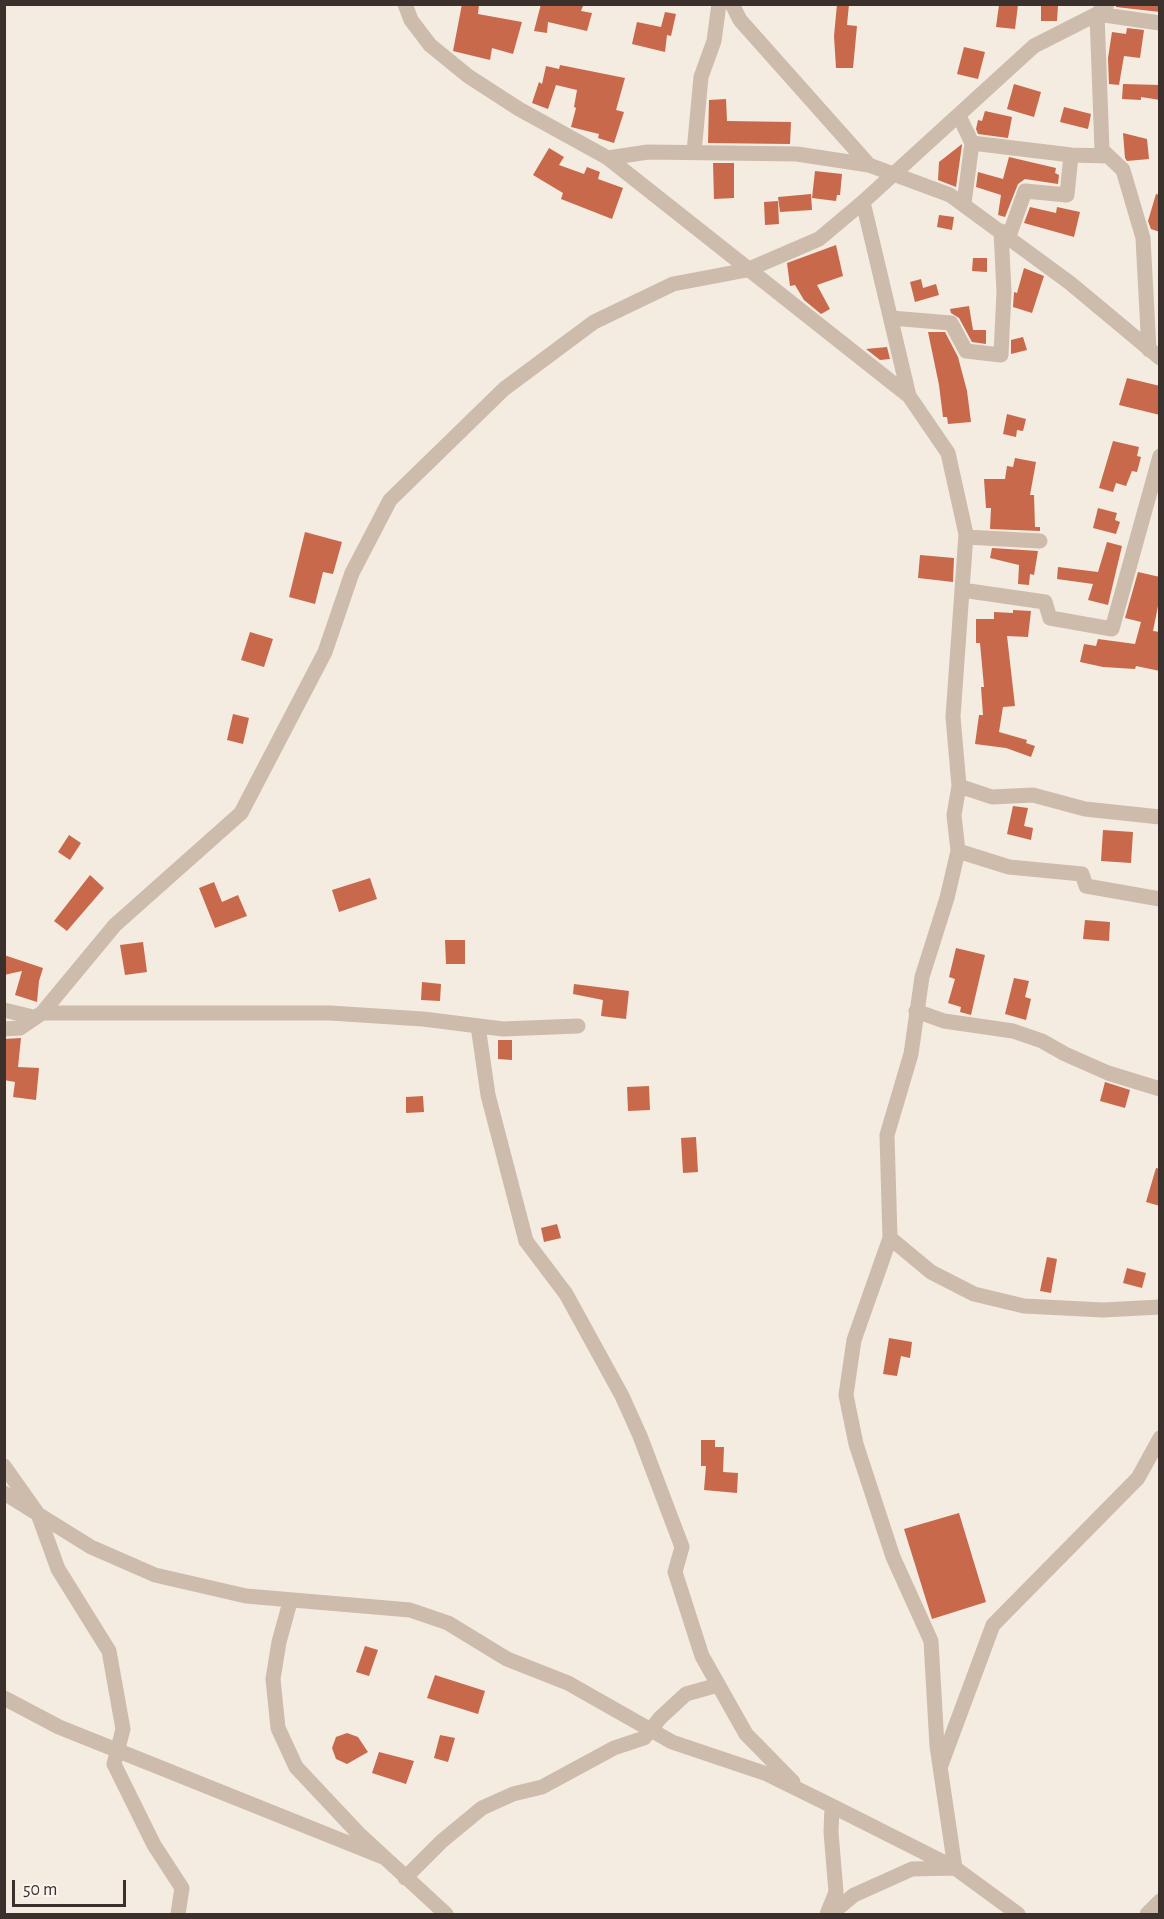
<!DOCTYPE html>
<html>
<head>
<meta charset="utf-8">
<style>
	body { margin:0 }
	#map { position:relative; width:1164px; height:1919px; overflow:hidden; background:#f4ebe1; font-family:"Alegreya Sans",sans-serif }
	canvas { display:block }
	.frame { position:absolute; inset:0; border:6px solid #3b302b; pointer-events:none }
	.scale { position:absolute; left:12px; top:1880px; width:114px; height:27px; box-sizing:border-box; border:3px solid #3b302b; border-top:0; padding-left:8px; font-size:18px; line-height:21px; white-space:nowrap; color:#3b302b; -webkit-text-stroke:4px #fbf5ee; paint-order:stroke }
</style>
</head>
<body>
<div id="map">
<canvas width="1164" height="1919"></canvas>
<div class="frame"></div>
<div class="scale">50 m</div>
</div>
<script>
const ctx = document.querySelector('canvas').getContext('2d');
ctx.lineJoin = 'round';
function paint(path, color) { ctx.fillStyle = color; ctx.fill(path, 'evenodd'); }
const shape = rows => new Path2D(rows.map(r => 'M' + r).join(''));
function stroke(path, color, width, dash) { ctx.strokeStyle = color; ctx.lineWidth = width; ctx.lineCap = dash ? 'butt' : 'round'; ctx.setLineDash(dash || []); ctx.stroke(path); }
const building = shape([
	[462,4,479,4,478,14,522,22,513,54,492,48,490,60,453,51],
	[541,4,583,6,581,11,592,13,587,31,548,22,547,33,534,31],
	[837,4,849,4,847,25,857,26,853,68,836,68,834,36],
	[1116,4,1160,4,1160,12,1116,7],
	[999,5,1018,5,1015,29,996,27],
	[1041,5,1058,5,1057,21,1041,21],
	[665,12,676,14,671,36,667,35,665,52,632,44,637,22,661,27],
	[1127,28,1144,30,1140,58,1124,56,1119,85,1109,84,1108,58,1112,32,1126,34],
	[964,47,985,52,978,79,957,74],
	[560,65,625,78,616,110,624,112,614,143,598,138,599,134,571,127,576,108,574,107,577,90,556,85,548,109,532,103,539,82,542,84,546,66,559,69],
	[1014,84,1041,92,1034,117,1007,109],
	[1123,84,1160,85,1160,100,1141,97,1141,100,1122,99],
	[726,99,727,121,791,122,790,144,708,143,709,100],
	[1064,107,1091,114,1088,129,1060,122],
	[985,111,1012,117,1008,138,978,134,976,129,978,120,982,121],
	[1123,133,1147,139,1149,159,1127,161,1125,158],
	[962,144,962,145,956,187,938,180,939,162],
	[549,148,564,157,559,165,584,174,587,167,600,172,598,179,623,188,612,219,561,199,563,193,533,175],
	[1009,157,1056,168,1055,173,1059,175,1058,184,1025,179,1018,184,1005,217,998,215,1001,195,976,187,978,172,1003,179],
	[713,163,734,163,734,198,714,199],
	[815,171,842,174,840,195,837,195,836,201,812,198],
	[811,194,812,210,780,212,778,197],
	[1156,194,1160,195,1160,232,1151,229,1148,221],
	[778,201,779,224,765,225,764,202],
	[1030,207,1056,213,1057,207,1080,212,1074,237,1024,223],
	[939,215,954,217,952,230,937,227],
	[836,245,843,276,817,285,830,309,821,314,804,300,795,285,790,286,787,263],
	[973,258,987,258,987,272,972,271],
	[1024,268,1044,276,1032,313,1013,307,1014,292,1017,293],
	[921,279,923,288,936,284,939,295,915,302,910,282],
	[969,306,973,330,986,330,986,344,972,342,959,318,951,313,950,309],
	[928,332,945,332,958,357,967,391,971,422,948,424,947,417,943,417,939,385],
	[1023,337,1027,350,1011,354,1011,340],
	[887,347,890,359,880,360,866,349],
	[1127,378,1160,386,1160,415,1119,405],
	[1007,414,1026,419,1023,431,1017,430,1016,437,1003,434],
	[1113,441,1139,447,1137,456,1141,457,1137,472,1132,471,1126,486,1116,483,1113,492,1099,488],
	[1015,458,1036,462,1030,495,1034,495,1035,527,1040,527,1040,531,990,529,991,508,986,508,984,479,1005,479,1007,466,1013,467],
	[1098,508,1117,513,1115,520,1120,522,1116,534,1093,528],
	[305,532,342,542,333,574,323,572,315,604,289,597],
	[1107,542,1122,546,1108,605,1088,600,1093,584,1057,579,1058,567,1098,572],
	[992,548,1038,551,1034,575,1030,574,1029,585,1018,584,1019,565,990,558],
	[920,555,954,558,953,582,918,578],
	[1138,572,1160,577,1160,596,1153,631,1160,632,1160,671,1136,666,1135,669,1103,667,1080,662,1084,644,1096,646,1098,639,1135,644,1141,622,1125,618],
	[1013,610,1031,611,1028,637,1007,636,1015,706,1003,707,999,732,1027,740,1026,743,1035,746,1031,757,1006,748,975,744,979,715,983,715,981,687,984,687,980,643,976,643,976,619,994,619,994,612,1013,613],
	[250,632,273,639,264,667,241,660],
	[233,714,249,718,243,744,227,740],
	[1013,806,1028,808,1024,826,1033,828,1031,840,1007,834],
	[1103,830,1133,832,1131,863,1101,861],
	[69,835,81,843,70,860,58,852],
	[90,875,104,888,67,931,54,921],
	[370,878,377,899,339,912,332,890],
	[214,882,222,902,238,895,247,916,215,928,199,888],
	[1085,920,1110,922,1109,941,1083,939],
	[445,940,465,940,465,964,446,964],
	[143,942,147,972,125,975,120,945],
	[956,948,985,955,971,1015,960,1012,961,1007,948,1003,955,979,949,977],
	[4,955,43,968,39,981,37,1002,15,995,22,971,4,975],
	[1014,978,1029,981,1025,997,1031,999,1026,1020,1005,1014],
	[422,982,441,984,440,1001,421,1000],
	[574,984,629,991,626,1019,601,1016,603,1000,573,994],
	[21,1038,18,1067,39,1068,36,1100,13,1097,15,1082,4,1080,4,1039],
	[498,1040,512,1040,512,1060,498,1059],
	[1105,1082,1130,1090,1125,1108,1100,1101],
	[649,1086,650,1110,628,1111,627,1087],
	[423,1096,424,1112,406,1113,406,1097],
	[696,1137,698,1172,683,1173,681,1138],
	[1156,1168,1160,1169,1160,1206,1146,1202],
	[557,1224,561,1238,544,1242,541,1228],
	[1047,1257,1057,1259,1051,1293,1040,1291],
	[1127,1268,1146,1273,1142,1288,1123,1283],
	[889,1338,912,1342,910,1358,901,1356,897,1376,883,1374],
	[701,1440,715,1440,715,1447,724,1447,723,1472,738,1473,737,1493,704,1490,706,1466,701,1466],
	[959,1513,986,1602,932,1619,904,1529],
	[365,1646,378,1650,369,1676,356,1672],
	[435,1675,485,1691,478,1714,427,1698],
	[347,1733,358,1737,368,1752,347,1764,336,1759,332,1748,336,1737],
	[440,1735,455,1738,448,1762,434,1758],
	[379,1752,414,1761,406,1784,372,1773]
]);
const minor = shape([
	[405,4,411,20,430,45,468,76,519,109,608,158,648,152,797,154,869,165,950,195,1070,283,1160,358],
	[732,4,740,20,869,165],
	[1097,14,1102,150,1123,170,1143,238,1149,350],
	[1097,14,1160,23],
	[959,116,972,143,964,203],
	[972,143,1071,155,1108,156],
	[694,152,701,77,714,41,719,4],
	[608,158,909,396,948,453,966,534,953,717,959,786,954,815,958,851,947,898,922,977,911,1054,887,1135,890,1238,854,1340,846,1395,856,1444,893,1557,931,1641,937,1746,955,1868,1018,1914],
	[1009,236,1025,191,1067,195,1071,155],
	[891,318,951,323,966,351,1001,355,1004,292,1001,231],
	[909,396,863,202,1034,46,1097,14,1107,4],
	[966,537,1040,541],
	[962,590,1045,602,1050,618,1112,629,1160,456],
	[959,786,992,797,1033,795,1085,809,1160,817],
	[958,851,1009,867,1082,874,1086,886,1160,899],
	[4,1010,33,1017],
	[916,1011,944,1021,1013,1031,1042,1041,1065,1054,1108,1073,1160,1089],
	[42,1013,330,1013,423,1019,503,1029,578,1026],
	[478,1026,488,1095,526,1241,566,1294,622,1396,640,1436,682,1547,675,1572,702,1656,746,1734,793,1782],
	[4,1029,20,1028,42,1013,115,925,241,813,325,652,352,573,390,500,504,389,594,322,673,284,747,270,819,239,863,202],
	[890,1238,931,1272,974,1294,1024,1306,1103,1310,1160,1307],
	[4,1466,38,1514,58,1569,109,1651,123,1729,114,1764,154,1845,182,1888,178,1914],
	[4,1493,91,1547,155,1575,246,1596,410,1610,448,1623,507,1659,568,1683,672,1742,767,1774,832,1806,831,1832,836,1892,827,1914],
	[290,1602,279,1642,273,1679,278,1728,296,1767,358,1833,446,1914],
	[4,1698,59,1727,383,1857],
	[941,1765,993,1625,1138,1478,1160,1438],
	[405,1878,442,1841,482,1808,513,1794,542,1787,614,1748,644,1738,660,1718,686,1694,718,1685],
	[831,1914,854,1895,912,1869,955,1868,832,1806],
	[1147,1914,1160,1901]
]);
paint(building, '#c8694b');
stroke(minor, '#cdbbac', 15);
</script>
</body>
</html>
